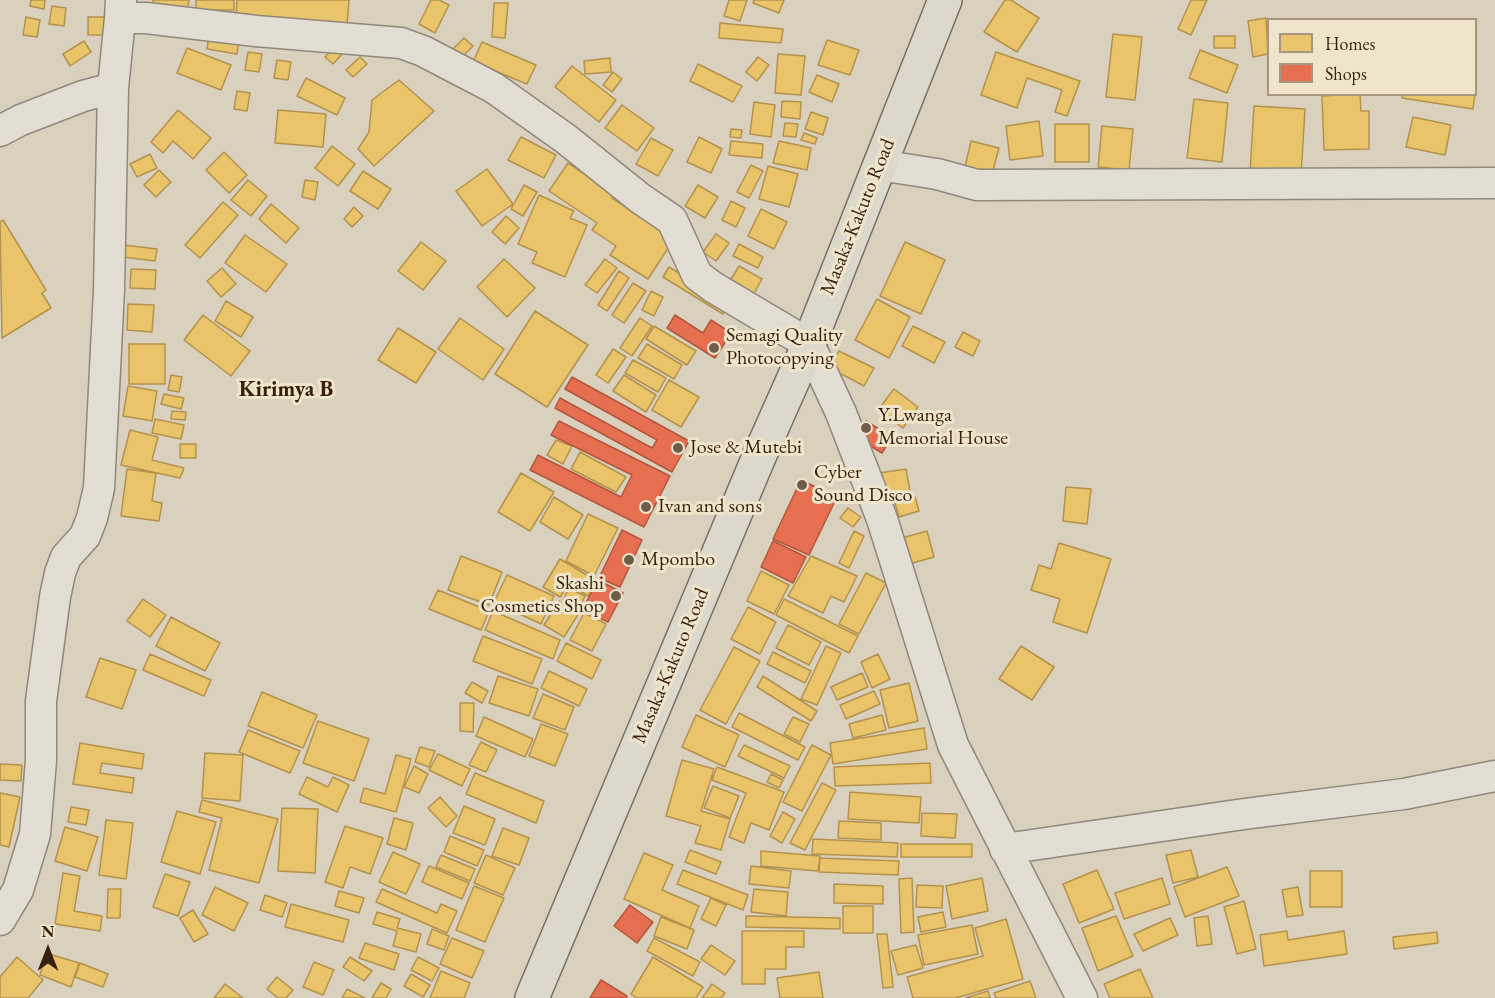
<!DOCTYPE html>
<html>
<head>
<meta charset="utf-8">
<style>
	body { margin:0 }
	#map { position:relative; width:1495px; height:998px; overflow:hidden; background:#d9d1bd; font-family:"EB Garamond",serif }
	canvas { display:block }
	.legend { position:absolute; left:1267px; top:18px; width:210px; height:78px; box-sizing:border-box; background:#efe5cc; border:2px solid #a6967f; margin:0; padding:8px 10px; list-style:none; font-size:18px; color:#381f0b }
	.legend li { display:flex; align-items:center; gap:12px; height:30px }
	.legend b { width:30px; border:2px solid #a6967f }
	.north { position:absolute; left:18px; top:920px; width:60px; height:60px; -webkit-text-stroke:4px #efe5cc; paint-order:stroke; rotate:0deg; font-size:16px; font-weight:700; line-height:24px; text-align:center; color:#381f0b }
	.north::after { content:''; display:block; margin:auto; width:21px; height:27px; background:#381f0b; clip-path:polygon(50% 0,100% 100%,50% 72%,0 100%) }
</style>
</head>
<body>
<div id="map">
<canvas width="1495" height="998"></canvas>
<ul class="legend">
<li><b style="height:16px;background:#e9c46a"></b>Homes</li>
<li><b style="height:16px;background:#e76f51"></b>Shops</li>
</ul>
<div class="north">N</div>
</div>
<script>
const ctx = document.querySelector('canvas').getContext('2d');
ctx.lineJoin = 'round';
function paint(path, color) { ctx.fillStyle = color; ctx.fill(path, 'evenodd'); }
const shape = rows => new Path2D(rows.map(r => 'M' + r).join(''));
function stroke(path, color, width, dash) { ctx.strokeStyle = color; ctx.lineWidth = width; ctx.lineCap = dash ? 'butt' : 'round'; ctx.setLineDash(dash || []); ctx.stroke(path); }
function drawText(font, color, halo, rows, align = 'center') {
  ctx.font = font + ' "EB Garamond",serif'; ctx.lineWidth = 6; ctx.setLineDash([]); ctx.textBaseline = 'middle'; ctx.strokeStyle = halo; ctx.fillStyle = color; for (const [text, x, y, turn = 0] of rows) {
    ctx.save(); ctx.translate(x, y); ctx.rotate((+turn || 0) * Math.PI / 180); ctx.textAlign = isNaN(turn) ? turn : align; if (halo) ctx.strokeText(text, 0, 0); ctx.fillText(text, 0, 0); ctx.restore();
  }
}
const homes = shape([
	[31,0,45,0,44,9,30,6,31,0],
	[153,0,189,0,187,12,152,7,153,0],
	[196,0,234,0,234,10,196,10,196,0],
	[237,0,349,0,347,26,236,18,237,0],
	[431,0,439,0,449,5,435,33,419,24,431,0],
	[729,0,747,0,740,21,724,16,729,0],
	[754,0,784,0,779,13,753,3,754,0],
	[1005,0,1011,0,1039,18,1017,52,984,32,1005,0],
	[1191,0,1207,0,1191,35,1178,29,1191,0],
	[494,3,508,3,505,38,492,37,494,3],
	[52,6,66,8,64,26,49,24,52,6],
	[26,17,40,20,37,37,23,35,26,17],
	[88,17,108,17,108,35,88,35,88,17],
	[1266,18,1268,54,1253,57,1248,21,1266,18],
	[720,23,783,29,781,43,719,38,720,23],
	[1113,34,1142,37,1135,100,1106,97,1113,34],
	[209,36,239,41,237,54,207,49,209,36],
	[1214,36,1235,36,1235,48,1214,48,1214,36],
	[464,38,473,46,461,58,453,49,464,38],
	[827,40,859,50,850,75,818,65,827,40],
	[84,41,91,52,70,66,63,54,84,41],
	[482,42,536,65,527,84,473,62,482,42],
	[334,47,342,54,333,64,325,57,334,47],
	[187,48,231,65,221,90,177,73,187,48],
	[1200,50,1238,65,1227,93,1189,78,1200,50],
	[248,52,262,54,259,72,245,70,248,52],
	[996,52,1080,81,1067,116,1055,112,1062,90,1027,78,1017,108,981,95,996,52],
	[778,54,805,56,801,95,775,93,778,54],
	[360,57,367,64,353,77,346,70,360,57],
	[758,57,769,65,757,81,746,72,758,57],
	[610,58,611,72,585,74,584,61,610,58],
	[277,60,291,62,288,80,274,78,277,60],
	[698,64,742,86,733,102,690,81,698,64],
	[572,66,616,100,599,122,555,87,572,66],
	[613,72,622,79,612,92,603,85,613,72],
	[817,75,839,84,832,102,809,92,817,75],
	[306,78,345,98,337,115,297,96,306,78],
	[399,80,434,111,374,166,358,149,369,132,372,100,399,80],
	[237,91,250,93,247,111,234,109,237,91],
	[1360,94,1361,111,1369,111,1369,149,1324,150,1322,96,1360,94],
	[1402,94,1475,94,1473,109,1402,98,1402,94],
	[1194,99,1228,103,1222,162,1187,158,1194,99],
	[782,101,801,102,800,119,781,117,782,101],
	[754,102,775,105,771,137,750,134,754,102],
	[622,105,654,128,637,151,605,128,622,105],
	[1254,106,1305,109,1301,176,1250,173,1254,106],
	[178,110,211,138,193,159,173,141,163,153,151,142,178,110],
	[278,110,326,114,323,147,275,143,278,110],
	[811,112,828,118,823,135,805,129,811,112],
	[1413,117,1451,125,1445,155,1406,147,1413,117],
	[1039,121,1043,156,1010,160,1006,126,1039,121],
	[785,123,798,124,796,137,783,136,785,123],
	[1055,124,1089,124,1089,162,1055,162,1055,124],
	[1102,126,1133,129,1129,170,1098,167,1102,126],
	[731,129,742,130,741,138,730,137,731,129],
	[804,133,817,138,815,144,801,140,804,133],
	[521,137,556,155,544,178,508,160,521,137],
	[699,137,722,149,711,173,687,162,699,137],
	[651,138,673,150,658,176,636,164,651,138],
	[731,141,763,144,762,158,729,155,731,141],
	[779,141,811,148,807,170,773,163,779,141],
	[971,141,999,148,991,178,964,171,971,141],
	[332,146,355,164,338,186,315,168,332,146],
	[224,152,247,175,229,193,206,170,224,152],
	[150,154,157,168,137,177,130,164,150,154],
	[568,163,615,194,612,198,674,239,648,279,610,255,616,246,592,230,597,223,549,191,568,163],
	[751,165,763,171,749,198,737,192,751,165],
	[768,166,798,174,789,207,759,199,768,166],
	[487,169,513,204,482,226,456,191,487,169],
	[159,170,171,182,156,197,144,185,159,170],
	[363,171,391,189,378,209,350,191,363,171],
	[248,180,267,196,251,216,231,200,248,180],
	[305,180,318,182,315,200,302,197,305,180],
	[524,185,537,192,523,216,511,209,524,185],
	[698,185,718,197,705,218,685,206,698,185],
	[539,195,574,211,570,218,587,225,565,277,532,263,537,252,518,244,539,195],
	[731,201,745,208,736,227,722,220,731,201],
	[223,202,238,215,200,258,185,245,223,202],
	[271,204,299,228,286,243,259,219,271,204],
	[354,207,363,216,352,227,344,219,354,207],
	[761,209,787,222,774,249,748,236,761,209],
	[506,216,519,228,505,244,492,232,506,216],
	[3,220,46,290,42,293,51,308,2,338,0,222,3,220],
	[716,234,729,243,716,261,703,252,716,234],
	[245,235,287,264,266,292,225,263,245,235],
	[421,242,446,261,423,290,398,271,421,242],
	[905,242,945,260,921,314,880,296,905,242],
	[739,244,763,257,758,268,733,256,739,244],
	[124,245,157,249,155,261,123,257,124,245],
	[504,259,535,288,507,317,477,287,504,259],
	[605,259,617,268,597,293,585,285,605,259],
	[739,266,762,279,753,295,730,281,739,266],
	[669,267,730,305,723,314,663,277,669,267],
	[222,268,236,284,221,297,207,281,222,268],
	[131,269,156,270,155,289,130,288,131,269],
	[619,271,629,278,607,311,598,305,619,271],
	[633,283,646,291,624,323,612,315,633,283],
	[651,291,663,297,654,316,642,310,651,291],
	[877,299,910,317,889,358,855,340,877,299],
	[226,301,253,317,241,337,215,321,226,301],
	[128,304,154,305,152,332,127,330,128,304],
	[535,311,588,345,547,407,495,374,535,311],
	[203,315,250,351,231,376,184,340,203,315],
	[460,318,504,349,483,380,438,349,460,318],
	[640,318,652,326,632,356,620,348,640,318],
	[654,326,696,351,687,365,646,339,654,326],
	[913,326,945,342,934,363,902,346,913,326],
	[398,328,436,352,416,383,378,360,398,328],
	[963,332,980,341,973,356,955,347,963,332],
	[129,344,165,344,165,384,129,384,129,344],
	[647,344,682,365,674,379,638,358,647,344],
	[613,349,626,357,608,383,596,375,613,349],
	[839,351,874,368,864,386,830,368,839,351],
	[633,360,666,378,658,392,625,373,633,360],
	[171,375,182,377,179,392,168,390,171,375],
	[624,375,656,395,646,412,613,391,624,375],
	[669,380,699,397,681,427,652,410,669,380],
	[128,386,157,391,152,421,123,416,128,386],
	[894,389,918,407,903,428,878,410,894,389],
	[164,394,184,398,181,409,161,404,164,394],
	[172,411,186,412,185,420,171,419,172,411],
	[155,419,184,425,181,439,152,433,155,419],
	[130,430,158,437,152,460,184,468,180,478,121,465,130,430],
	[556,440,572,446,563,464,547,455,556,440],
	[180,444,196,444,196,458,180,458,180,444],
	[580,452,626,477,616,492,571,469,580,452],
	[127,469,156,473,152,501,162,503,159,521,121,516,127,469],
	[906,469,910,491,883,495,879,473,906,469],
	[521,473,554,492,530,531,498,512,521,473],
	[1066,487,1091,489,1087,524,1063,521,1066,487],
	[554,497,583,515,568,539,540,522,554,497],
	[915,497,919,511,899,517,895,503,915,497],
	[848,508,861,517,853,527,840,518,848,508],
	[588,514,618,528,594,576,566,561,588,514],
	[854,531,864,536,849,568,839,563,854,531],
	[927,531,934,557,909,564,902,538,927,531],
	[1059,543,1111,559,1087,633,1053,622,1060,599,1031,590,1039,565,1051,569,1059,543],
	[461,556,502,572,489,605,448,590,461,556],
	[811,556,857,576,844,602,831,596,823,613,788,596,811,556],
	[560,559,597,581,588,596,569,584,560,597,543,587,560,559],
	[761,571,789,585,774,614,747,601,761,571],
	[866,573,886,583,859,634,839,624,866,573],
	[507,575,554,596,541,624,494,602,507,575],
	[569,588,585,596,579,609,563,600,569,588],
	[438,590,489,611,481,630,429,609,438,590],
	[143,599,166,615,150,637,127,621,143,599],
	[784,599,858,636,849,653,776,615,784,599],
	[559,601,579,613,564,637,544,625,559,601],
	[748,607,776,622,760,654,731,639,748,607],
	[493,611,560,640,553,659,485,630,493,611],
	[584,613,606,624,592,651,570,640,584,613],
	[171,617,220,643,205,671,156,646,171,617],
	[788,625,821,642,809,665,776,648,788,625],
	[483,636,542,659,532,684,473,661,483,636],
	[566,643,601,660,592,679,557,661,566,643],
	[826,646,841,653,817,705,801,699,826,646],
	[1021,646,1054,667,1032,700,999,679,1021,646],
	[734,647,760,661,726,724,700,710,734,647],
	[773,652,811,671,805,683,767,664,773,652],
	[150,654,211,680,204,696,143,670,150,654],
	[878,654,890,679,872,688,861,662,878,654],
	[100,658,136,670,122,709,86,697,100,658],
	[549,671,587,689,579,706,541,688,549,671],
	[862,673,868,687,837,700,831,687,862,673],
	[498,676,538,689,529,716,489,703,498,676],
	[763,676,817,711,811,721,757,687,763,676],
	[472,682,488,691,482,703,465,693,472,682],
	[909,683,918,721,889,728,880,690,909,683],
	[874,691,880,704,846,719,840,705,874,691],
	[262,692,317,715,303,748,248,726,262,692],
	[543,694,574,707,565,730,533,718,543,694],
	[460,703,474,703,473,732,460,731,460,703],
	[739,713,805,747,798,760,732,727,739,713],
	[696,715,739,735,725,767,682,747,696,715],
	[882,715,886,730,853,738,849,724,882,715],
	[484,717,533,739,525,757,476,736,484,717],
	[793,717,809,724,800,742,784,734,793,717],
	[318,721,369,739,354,781,303,763,318,721],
	[541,724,568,734,555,766,529,756,541,724],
	[924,728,927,749,833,764,830,743,924,728],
	[248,730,300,751,290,773,239,752,248,730],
	[481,742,497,750,486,772,469,765,481,742],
	[80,743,144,754,142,769,102,763,100,773,134,778,132,793,73,784,80,743],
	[744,745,790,766,784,778,738,756,744,745],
	[812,745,831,755,802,811,783,802,812,745],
	[420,747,435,751,429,767,415,762,420,747],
	[205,753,243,755,240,801,202,798,205,753],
	[438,754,470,769,462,786,429,770,438,754],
	[396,755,411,759,396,812,360,802,364,788,385,794,396,755],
	[682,760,714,769,701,811,730,819,721,850,695,843,701,826,666,816,682,760],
	[930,763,931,783,835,786,834,767,930,763],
	[0,764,22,765,21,781,0,780,0,764],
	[414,766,428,774,419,793,404,787,414,766],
	[717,767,784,792,769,830,751,823,744,843,729,837,746,793,712,780,717,767],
	[475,773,544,801,536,823,466,794,475,773],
	[771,774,783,780,779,788,767,782,771,774],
	[307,777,328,787,333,777,349,785,337,812,299,794,307,777],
	[822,783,836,790,805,850,790,843,822,783],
	[713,786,739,796,730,818,704,808,713,786],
	[850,792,921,797,919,823,848,819,850,792],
	[0,793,20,797,9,847,0,845,0,793],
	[440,797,457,816,446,827,428,808,440,797],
	[202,800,278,819,259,883,209,870,222,818,199,812,202,800],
	[464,806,495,819,485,845,453,833,464,806],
	[71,807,89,810,86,825,68,822,71,807],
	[282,808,318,809,315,873,278,871,282,808],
	[177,811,216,822,200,874,161,862,177,811],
	[783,812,795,819,782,843,770,836,783,812],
	[922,813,957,814,955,838,921,836,922,813],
	[394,818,413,823,406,850,387,844,394,818],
	[106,820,133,823,126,879,99,875,106,820],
	[839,821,881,823,881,840,838,838,839,821],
	[345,826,383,838,370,874,350,867,343,888,325,882,345,826],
	[65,827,98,837,87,871,55,861,65,827],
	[503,828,529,838,519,865,492,856,503,828],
	[450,836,484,850,477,866,444,852,450,836],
	[813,839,898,843,897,857,812,854,813,839],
	[901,844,972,844,972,857,901,857,901,844],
	[690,850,721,862,716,874,685,862,690,850],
	[1191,850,1198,877,1173,883,1166,855,1191,850],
	[761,851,820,856,818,871,761,866,761,851],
	[393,852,420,864,406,894,379,882,393,852],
	[644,853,673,865,662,890,699,906,690,928,624,899,644,853],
	[441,855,475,869,470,881,436,867,441,855],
	[486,855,515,868,503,895,474,883,486,855],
	[820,858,899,861,898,875,819,872,820,858],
	[429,866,469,883,462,899,422,882,429,866],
	[751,866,791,871,789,888,749,884,751,866],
	[1227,867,1239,896,1185,917,1174,887,1227,867],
	[683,870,748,895,743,910,677,884,683,870],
	[1097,870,1114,909,1079,923,1063,884,1097,870],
	[1310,871,1342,871,1342,907,1310,907,1310,871],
	[63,873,80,876,74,911,102,916,100,931,55,924,63,873],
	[165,874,190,882,178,916,153,907,165,874],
	[912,878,914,932,901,933,899,879,912,878],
	[982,878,988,911,952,919,946,886,982,878],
	[1162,878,1170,904,1124,919,1115,893,1162,878],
	[834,884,883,886,883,904,834,903,834,884],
	[917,885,943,886,942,908,916,907,917,885],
	[474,886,504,898,485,942,456,930,474,886],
	[215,887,248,903,234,931,202,915,215,887],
	[1298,887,1303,915,1287,917,1282,890,1298,887],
	[108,889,121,889,120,918,107,918,108,889],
	[382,889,437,913,441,904,457,911,447,933,376,902,382,889],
	[754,889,788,892,786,916,751,912,754,889],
	[339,891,364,898,359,913,335,906,339,891],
	[265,895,287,903,282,917,260,910,265,895],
	[711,898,726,905,716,926,701,919,711,898],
	[1244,901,1256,949,1237,954,1224,907,1244,901],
	[291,904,349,920,343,942,285,927,291,904],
	[843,906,873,906,873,933,843,933,843,906],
	[193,910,208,934,194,942,180,918,193,910],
	[377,912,400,919,397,928,421,934,416,952,393,946,397,931,373,924,377,912],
	[943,912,946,927,921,932,918,917,943,912],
	[746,916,840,918,840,929,746,927,746,916],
	[1116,916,1133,956,1098,971,1082,928,1116,916],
	[1208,916,1212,944,1197,946,1194,918,1208,916],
	[661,917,694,930,687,949,654,936,661,917],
	[1170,918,1178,935,1143,951,1134,934,1170,918],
	[1006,919,1023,979,955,998,913,998,907,977,983,956,975,928,1006,919],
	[972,925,978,954,924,965,918,935,972,925],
	[432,929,449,936,444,950,427,944,432,929],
	[742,931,804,931,804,947,786,947,786,969,765,969,765,984,742,984,742,931],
	[1287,931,1288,940,1344,931,1347,954,1264,966,1260,935,1287,931],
	[1437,932,1438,943,1394,949,1393,937,1437,932],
	[877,934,887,934,893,987,883,988,877,934],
	[452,938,484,951,472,978,440,964,452,938],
	[654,938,700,962,693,976,647,951,654,938],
	[365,943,399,954,394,970,359,958,365,943],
	[711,945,735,961,725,975,701,959,711,945],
	[916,945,923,968,898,975,891,951,916,945],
	[46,953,79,963,71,987,40,975,46,953],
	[17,957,43,980,28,998,0,998,0,977,17,957],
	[350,957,372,971,364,981,343,967,350,957],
	[418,957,439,968,432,981,411,970,418,957],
	[653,957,703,987,696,998,637,998,631,994,653,957],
	[314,962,334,970,323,995,303,987,314,962],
	[80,963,108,974,103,987,75,977,80,963],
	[1140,969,1153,998,1110,998,1104,984,1140,969],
	[441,971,470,983,464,998,430,998,441,971],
	[819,972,823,998,780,998,777,978,819,972],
	[411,974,430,985,423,997,404,986,411,974],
	[277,977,293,990,286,998,278,998,267,989,277,977],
	[1030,981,1036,998,996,998,994,993,1030,981],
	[381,983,391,989,386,998,372,998,381,983],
	[225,984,243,998,214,998,225,984],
	[712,984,725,993,721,998,702,998,712,984],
	[347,989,365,998,342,998,347,989],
	[988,991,990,998,965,998,988,991]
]);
const shops = shape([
	[675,315,703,333,711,320,731,333,715,358,667,328,675,315],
	[572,377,689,441,672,472,555,408,560,398,652,448,657,440,565,389,572,377],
	[559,421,670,476,644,527,530,470,538,455,621,497,632,475,551,435,559,421],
	[866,421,892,437,882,453,856,437,866,421],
	[801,480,837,497,809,555,773,539,801,480],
	[622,530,642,540,620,587,599,578,622,530],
	[773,541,806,557,793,583,761,567,773,541],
	[598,580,623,593,608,622,582,610,598,580],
	[630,905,653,922,637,943,614,926,630,905],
	[601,980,627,996,626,998,590,998,601,980]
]);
const minor = shape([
	[121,0,120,18,146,18,256,31,401,43,423,51,494,88,566,139,641,199,672,220,697,275,713,287,809,344,841,413,882,519,953,745,1082,998],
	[0,131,21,120,83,96,113,88],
	[879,165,937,174,977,185,1495,183],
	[1005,849,1244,814,1404,794,1495,776],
	[0,920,18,890,35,834,41,760,41,701,55,597,60,573,66,557,85,536,92,518,99,488,109,290,113,88,120,18]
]);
const trunk = shape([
	[532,998,758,459,809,344,945,0]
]);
const markers = [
	[714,348,6,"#705d49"],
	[866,428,6,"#705d49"],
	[678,448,6,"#705d49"],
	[802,485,6,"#705d49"],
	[646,507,6,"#705d49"],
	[629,560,6,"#705d49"],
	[616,596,6,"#705d49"]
];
const streetNames = [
	["Masaka-Kakuto Road",858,217,-68],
	["Masaka-Kakuto Road",671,666,-67]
];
const poiNames = [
	["Semagi Quality",726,336],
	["Photocopying",726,359],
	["Y.Lwanga",878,416],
	["Memorial House",878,439],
	["Jose & Mutebi",690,448],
	["Cyber",814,473],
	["Sound Disco",814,496],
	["Ivan and sons",658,507],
	["Mpombo",641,560],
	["Skashi",604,584,"right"],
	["Cosmetics Shop",604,607,"right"]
];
const quarterNames = [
	["Kirimya B",286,390]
];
paint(homes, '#e9c46a');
stroke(homes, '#b4924e', 1.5);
paint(shops, '#e76f51');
stroke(shops, '#b2573c', 1.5);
stroke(minor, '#90887a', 33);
stroke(trunk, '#787063', 36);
stroke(minor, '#e2ded3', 30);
stroke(trunk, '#dcd8cc', 33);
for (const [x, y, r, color] of markers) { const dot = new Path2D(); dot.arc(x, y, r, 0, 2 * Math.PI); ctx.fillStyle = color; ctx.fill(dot); stroke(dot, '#efe5cc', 2); }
drawText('20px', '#381f0b', '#efe5cc', streetNames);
drawText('20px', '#381f0b', '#efe5cc', poiNames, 'left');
drawText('bold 22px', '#381f0b', '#efe5cc', quarterNames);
</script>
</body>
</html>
